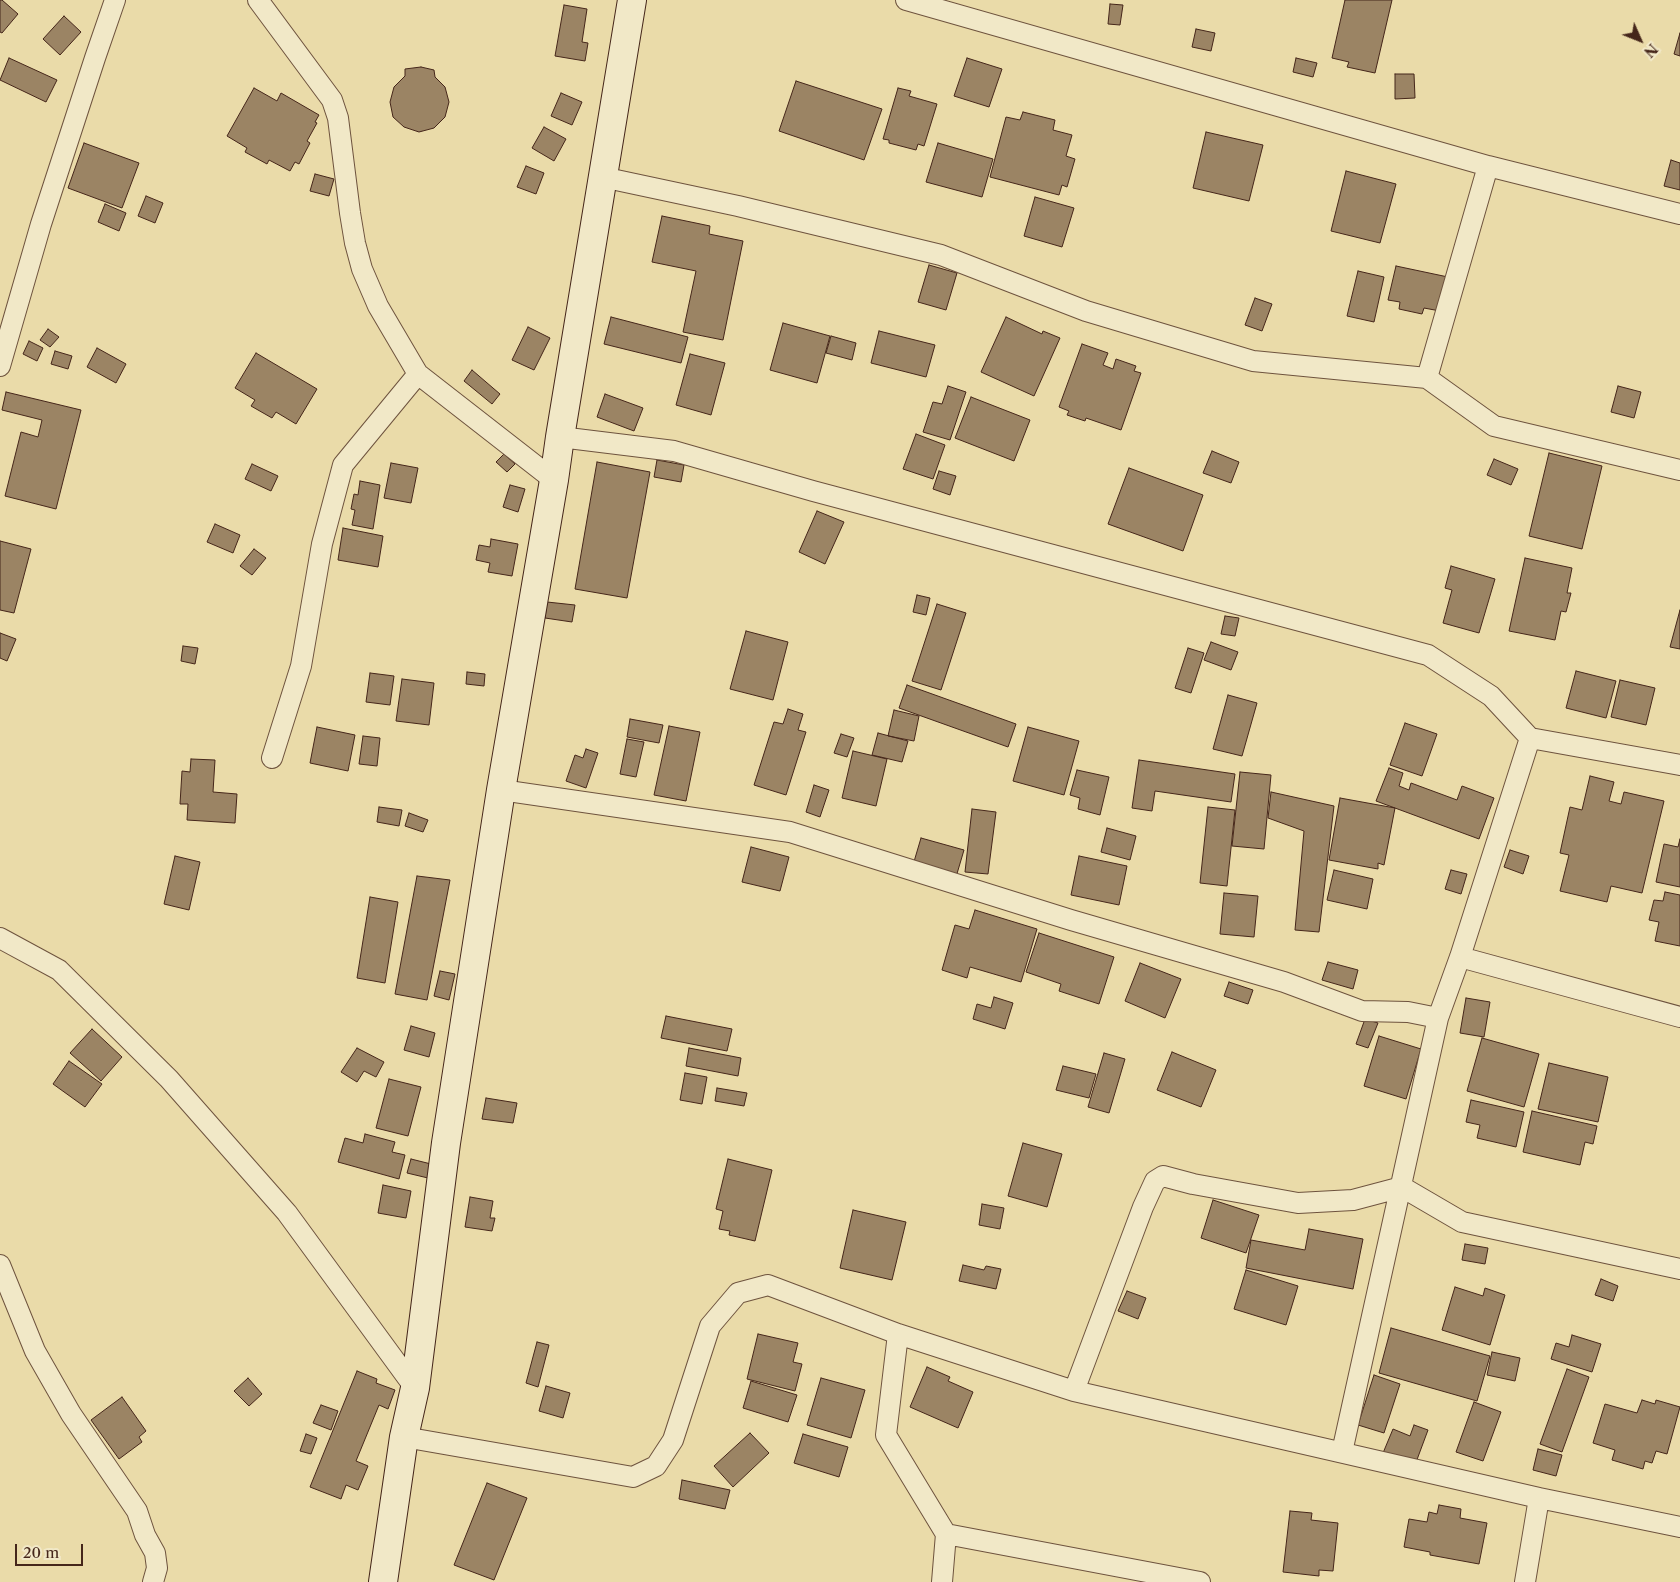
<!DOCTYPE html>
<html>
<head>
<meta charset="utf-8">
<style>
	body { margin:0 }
	#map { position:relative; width:1680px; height:1582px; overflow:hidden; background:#eadba9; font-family:"Libre Caslon Text",serif }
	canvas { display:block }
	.north { position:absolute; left:1615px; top:15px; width:50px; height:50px; -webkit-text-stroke:4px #f1e8c7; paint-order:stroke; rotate:134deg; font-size:14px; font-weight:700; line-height:20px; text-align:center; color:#45261a }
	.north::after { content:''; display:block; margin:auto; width:18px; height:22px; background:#45261a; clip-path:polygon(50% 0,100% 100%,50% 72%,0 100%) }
	.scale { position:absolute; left:15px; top:1544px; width:68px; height:22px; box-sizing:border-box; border:2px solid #45261a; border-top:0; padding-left:6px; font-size:15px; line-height:18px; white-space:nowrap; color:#45261a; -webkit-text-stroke:4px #f1e8c7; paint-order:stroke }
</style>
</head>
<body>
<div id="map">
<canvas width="1680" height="1582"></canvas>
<div class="north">N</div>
<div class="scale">20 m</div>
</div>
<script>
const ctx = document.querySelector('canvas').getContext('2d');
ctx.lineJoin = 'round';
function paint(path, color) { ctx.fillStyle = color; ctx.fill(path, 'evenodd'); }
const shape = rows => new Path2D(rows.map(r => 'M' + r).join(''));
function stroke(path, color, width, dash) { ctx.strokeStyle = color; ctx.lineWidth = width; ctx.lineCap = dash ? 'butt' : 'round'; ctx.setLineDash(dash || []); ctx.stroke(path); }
const building = shape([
	[0,0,2,0,18,14,2,33,0,32,0,0],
	[1345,0,1392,0,1375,73,1347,67,1349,62,1332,58,1345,0],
	[1110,4,1123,5,1120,25,1108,24,1110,4],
	[564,5,587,9,582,42,588,43,585,61,555,56,564,5],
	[64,16,81,32,60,55,43,39,64,16],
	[1196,29,1215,33,1211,51,1192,47,1196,29],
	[1680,33,1680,56,1674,54,1680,33],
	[9,58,57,80,46,102,0,80,9,58],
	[967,58,1002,69,989,107,954,96,967,58],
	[1296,58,1317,63,1313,77,1293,72,1296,58],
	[421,67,434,70,435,77,445,87,449,102,445,117,434,128,419,132,404,127,393,117,390,102,394,87,405,76,405,69,421,67],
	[1395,74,1414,74,1415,98,1395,99,1395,74],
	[796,81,882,109,864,160,779,131,796,81],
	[254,88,277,101,281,93,319,115,315,122,317,123,307,141,310,143,299,164,295,162,290,171,269,160,267,164,245,152,247,148,227,136,254,88],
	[898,88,911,91,909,96,937,104,924,146,918,144,916,150,889,143,889,140,883,139,898,88],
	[561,93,582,102,572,125,551,116,561,93],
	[1023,112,1055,120,1053,130,1072,135,1066,156,1075,159,1067,187,1062,185,1059,195,990,177,1006,117,1020,120,1023,112],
	[544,127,566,139,554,161,532,148,544,127],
	[1206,132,1263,145,1249,201,1193,188,1206,132],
	[84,143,139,163,122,208,68,188,84,143],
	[938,143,993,159,982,197,926,182,938,143],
	[1671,160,1680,163,1680,190,1664,186,1671,160],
	[526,166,544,173,536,194,517,187,526,166],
	[1346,171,1396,184,1380,243,1331,231,1346,171],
	[315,174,334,179,329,196,310,191,315,174],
	[146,196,163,203,155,223,138,216,146,196],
	[1035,197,1074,208,1062,247,1024,236,1035,197],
	[105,204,126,213,119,231,98,222,105,204],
	[662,216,710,226,709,234,743,241,723,340,683,332,696,271,652,262,662,216],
	[929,265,957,273,946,310,918,302,929,265],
	[1396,266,1448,277,1440,311,1424,308,1422,314,1399,309,1400,302,1388,300,1396,266],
	[1358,271,1384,277,1374,322,1347,316,1358,271],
	[1255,298,1272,304,1262,331,1245,325,1255,298],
	[611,317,688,337,681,363,604,344,611,317],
	[1006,317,1042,334,1043,331,1060,338,1034,396,981,372,1006,317],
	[783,323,830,336,817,383,770,370,783,323],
	[528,327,550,338,534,370,512,360,528,327],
	[48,329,59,337,50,347,40,340,48,329],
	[879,331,935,345,926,377,871,363,879,331],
	[831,336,856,343,852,360,826,353,831,336],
	[29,341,43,348,37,361,23,354,29,341],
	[1082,344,1108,353,1103,365,1113,369,1116,359,1136,366,1134,371,1141,373,1121,430,1086,418,1085,421,1067,415,1069,411,1059,407,1082,344],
	[97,348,126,364,116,383,87,367,97,348],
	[55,351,72,356,68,369,51,364,55,351],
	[256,353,317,389,296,424,276,412,272,418,251,406,255,400,235,388,256,353],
	[690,354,725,363,711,415,676,405,690,354],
	[472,370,500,394,492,404,464,381,472,370],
	[948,386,966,392,950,440,923,432,933,402,942,404,948,386],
	[1618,386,1641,392,1634,418,1611,412,1618,386],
	[6,392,81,410,56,509,5,496,21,432,38,437,42,420,2,410,6,392],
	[605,394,643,408,634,431,597,417,605,394],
	[971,397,1030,420,1014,461,955,438,971,397],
	[916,434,945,445,933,479,903,469,916,434],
	[1212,451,1239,462,1231,483,1203,473,1212,451],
	[1549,453,1602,466,1582,549,1529,536,1549,453],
	[504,454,515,464,507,472,496,462,504,454],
	[1494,459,1518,469,1511,485,1487,475,1494,459],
	[657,460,684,465,681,482,654,477,657,460],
	[597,462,650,472,627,598,575,589,597,462],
	[391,463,418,468,411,503,384,498,391,463],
	[252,464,278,476,271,491,245,479,252,464],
	[1129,468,1203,495,1183,551,1108,524,1129,468],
	[939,471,956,476,950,495,933,489,939,471],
	[360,481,380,485,373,529,352,525,355,510,351,509,354,494,358,495,360,481],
	[510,485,525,489,518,512,503,507,510,485],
	[817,511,844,522,825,564,799,552,817,511],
	[215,524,240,535,233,553,207,542,215,524],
	[343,528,383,536,378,567,338,560,343,528],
	[491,539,518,544,512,576,488,572,490,563,476,560,479,545,490,547,491,539],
	[0,541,31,549,14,613,0,610,0,541],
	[254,549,266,558,252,575,240,566,254,549],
	[1525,558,1572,568,1567,593,1571,593,1566,612,1561,611,1555,640,1509,631,1525,558],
	[1451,566,1495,579,1479,633,1443,623,1452,590,1445,588,1451,566],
	[917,595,930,598,926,615,913,612,917,595],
	[547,602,575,605,572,622,545,618,547,602],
	[937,604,966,613,941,690,912,681,937,604],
	[1680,610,1680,649,1670,647,1680,610],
	[1225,616,1239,618,1235,636,1221,634,1225,616],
	[746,631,788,642,773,700,730,689,746,631],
	[0,633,16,639,7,661,0,658,0,633],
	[1211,642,1238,652,1231,670,1204,660,1211,642],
	[183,646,198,648,195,664,181,661,183,646],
	[1188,648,1204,653,1191,693,1175,688,1188,648],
	[1576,671,1616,681,1606,718,1566,708,1576,671],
	[467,672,485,674,484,686,466,684,467,672],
	[370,673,394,676,390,705,366,702,370,673],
	[402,679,434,683,429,725,396,721,402,679],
	[1620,680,1655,688,1646,725,1611,717,1620,680],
	[907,685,1016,724,1008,747,899,708,907,685],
	[1228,695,1257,703,1242,756,1213,749,1228,695],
	[788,709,803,714,798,730,806,732,786,795,754,785,774,722,783,724,788,709],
	[894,710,919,716,914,741,888,736,894,710],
	[630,719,663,725,659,743,627,737,630,719],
	[1405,723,1437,734,1422,776,1390,765,1405,723],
	[669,726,700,732,686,801,654,795,669,726],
	[317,727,355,735,348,771,310,763,317,727],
	[1028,727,1079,741,1064,795,1013,781,1028,727],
	[878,733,908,741,902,762,872,755,878,733],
	[841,734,854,738,847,757,834,753,841,734],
	[363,736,380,738,377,766,359,764,363,736],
	[627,739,644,742,636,777,620,774,627,739],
	[586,749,598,753,586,788,566,781,575,755,583,758,586,749],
	[853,751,887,759,876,806,842,798,853,751],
	[191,759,215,760,213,792,237,794,235,823,187,820,188,804,180,804,182,771,190,772,191,759],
	[1139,760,1235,774,1231,802,1155,791,1152,811,1132,808,1139,760],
	[1389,768,1403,773,1399,786,1409,790,1411,783,1457,800,1462,786,1494,798,1479,839,1376,801,1389,768],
	[1077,770,1109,777,1100,815,1078,809,1080,798,1070,795,1077,770],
	[1240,772,1271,775,1264,849,1232,846,1240,772],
	[1590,776,1614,782,1609,801,1621,804,1624,792,1664,801,1642,893,1611,886,1607,902,1560,891,1569,855,1560,853,1570,807,1582,810,1590,776],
	[814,785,829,790,820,817,806,812,814,785],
	[1271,792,1334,806,1319,932,1295,930,1304,831,1268,818,1271,792],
	[1340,798,1395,808,1384,865,1378,863,1378,869,1329,860,1340,798],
	[379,807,402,810,399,826,377,822,379,807],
	[1208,807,1235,810,1227,886,1200,883,1208,807],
	[972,809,996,812,988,874,965,872,972,809],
	[409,813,428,820,423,832,405,826,409,813],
	[1107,828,1136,836,1130,860,1101,852,1107,828],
	[921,838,964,850,956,877,913,865,921,838],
	[1680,839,1680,887,1656,882,1664,844,1678,847,1680,839],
	[751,847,789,857,780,891,742,882,751,847],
	[1510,850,1529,856,1523,874,1504,867,1510,850],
	[175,856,200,862,189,910,164,904,175,856],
	[1079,856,1127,866,1119,905,1071,895,1079,856],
	[1334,870,1373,879,1367,909,1327,900,1334,870],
	[1451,870,1467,874,1461,894,1445,889,1451,870],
	[417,876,450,880,427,1000,395,994,417,876],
	[1665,892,1680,895,1680,946,1655,941,1659,922,1649,920,1654,900,1663,901,1665,892],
	[1224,893,1258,896,1254,937,1220,934,1224,893],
	[370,897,398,902,385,983,357,978,370,897],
	[975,910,1037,929,1021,982,970,967,967,978,942,970,955,925,969,929,975,910],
	[1039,933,1114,957,1099,1004,1059,991,1061,984,1026,972,1039,933],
	[1328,962,1358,970,1353,989,1322,980,1328,962],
	[1140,963,1181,979,1165,1018,1125,1001,1140,963],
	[440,971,455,974,449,1000,434,996,440,971],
	[1229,982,1253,990,1248,1004,1224,996,1229,982],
	[994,997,1013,1003,1005,1029,973,1019,977,1004,991,1008,994,997],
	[1466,998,1490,1002,1484,1037,1460,1033,1466,998],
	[666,1016,732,1029,727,1051,661,1038,666,1016],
	[1365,1019,1378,1023,1368,1048,1356,1044,1365,1019],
	[411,1026,435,1033,429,1057,404,1050,411,1026],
	[92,1029,122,1057,101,1081,70,1053,92,1029],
	[1379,1036,1421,1049,1406,1099,1364,1086,1379,1036],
	[1482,1038,1539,1054,1524,1107,1467,1091,1482,1038],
	[357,1048,384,1062,376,1077,364,1071,357,1082,341,1072,357,1048],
	[689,1048,741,1058,738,1076,686,1066,689,1048],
	[1172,1052,1216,1070,1201,1107,1157,1090,1172,1052],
	[1104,1053,1125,1059,1109,1113,1088,1107,1104,1053],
	[69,1061,102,1084,85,1107,53,1084,69,1061],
	[1549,1063,1608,1077,1598,1122,1538,1109,1549,1063],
	[1063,1066,1096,1074,1089,1098,1056,1090,1063,1066],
	[685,1073,707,1077,702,1104,680,1100,685,1073],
	[389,1079,421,1087,408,1136,376,1128,389,1079],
	[717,1088,747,1093,744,1106,715,1101,717,1088],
	[486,1098,517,1103,513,1123,482,1119,486,1098],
	[1471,1100,1524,1112,1516,1147,1477,1138,1480,1125,1466,1122,1471,1100],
	[1532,1111,1597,1126,1593,1144,1585,1142,1580,1165,1523,1152,1532,1111],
	[365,1134,395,1142,392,1152,405,1155,399,1179,338,1162,345,1138,363,1143,365,1134],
	[1023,1143,1062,1154,1047,1207,1008,1196,1023,1143],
	[411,1159,431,1164,428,1178,407,1173,411,1159],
	[728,1159,772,1170,755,1241,729,1235,730,1231,719,1229,723,1211,716,1209,728,1159],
	[383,1185,411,1191,406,1218,378,1213,383,1185],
	[470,1197,493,1201,490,1218,495,1218,492,1231,465,1227,470,1197],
	[1213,1200,1259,1215,1246,1253,1201,1238,1213,1200],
	[982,1204,1004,1208,1000,1229,979,1225,982,1204],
	[853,1210,906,1222,892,1280,840,1268,853,1210],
	[1309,1229,1363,1239,1353,1289,1246,1268,1251,1240,1305,1250,1309,1229],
	[1465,1244,1488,1248,1485,1264,1462,1260,1465,1244],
	[963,1265,984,1270,986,1266,1001,1269,996,1289,959,1281,963,1265],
	[1246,1270,1298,1286,1286,1325,1234,1309,1246,1270],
	[1601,1279,1618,1286,1613,1301,1595,1295,1601,1279],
	[1455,1287,1483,1296,1485,1288,1505,1295,1490,1345,1442,1330,1455,1287],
	[1127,1291,1146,1298,1138,1319,1118,1311,1127,1291],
	[1391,1328,1490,1356,1477,1401,1379,1373,1391,1328],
	[758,1334,798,1343,793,1362,802,1364,795,1391,747,1379,758,1334],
	[1572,1335,1601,1344,1592,1372,1551,1359,1556,1343,1569,1347,1572,1335],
	[537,1342,549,1345,538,1387,526,1383,537,1342],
	[1492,1352,1520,1358,1515,1381,1487,1375,1492,1352],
	[927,1367,950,1377,948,1381,973,1392,958,1428,910,1407,927,1367],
	[1567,1369,1589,1377,1562,1452,1540,1444,1567,1369],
	[357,1371,377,1379,376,1383,395,1390,388,1409,379,1405,356,1461,368,1466,358,1490,346,1485,341,1499,310,1487,357,1371],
	[1374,1375,1400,1384,1384,1433,1358,1425,1374,1375],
	[248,1378,262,1394,249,1406,234,1391,248,1378],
	[821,1378,865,1390,851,1438,807,1425,821,1378],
	[751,1381,797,1395,788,1422,743,1408,751,1381],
	[546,1386,570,1393,563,1418,539,1411,546,1386],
	[122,1397,146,1431,139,1437,142,1442,119,1459,91,1420,122,1397],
	[1642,1400,1655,1404,1656,1400,1680,1407,1667,1454,1656,1451,1652,1463,1645,1461,1643,1469,1612,1460,1615,1450,1593,1443,1605,1404,1637,1413,1642,1400],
	[1474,1402,1501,1412,1483,1461,1456,1452,1474,1402],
	[321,1405,338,1411,331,1430,313,1423,321,1405],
	[1414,1425,1428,1430,1415,1465,1383,1453,1393,1429,1410,1436,1414,1425],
	[750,1433,769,1453,733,1487,714,1466,750,1433],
	[306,1434,317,1438,311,1454,300,1451,306,1434],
	[803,1434,848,1447,839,1477,794,1463,803,1434],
	[1538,1449,1562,1455,1556,1476,1533,1470,1538,1449],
	[682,1480,730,1490,725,1509,679,1499,682,1480],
	[487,1483,527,1498,494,1580,454,1565,487,1483],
	[1439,1505,1461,1509,1460,1518,1487,1523,1479,1564,1430,1555,1430,1552,1404,1547,1409,1519,1427,1522,1429,1512,1437,1514,1439,1505],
	[1290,1511,1312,1513,1311,1520,1338,1523,1333,1571,1319,1570,1319,1576,1283,1572,1290,1511]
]);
const street = shape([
	[258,0,332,100,338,118,350,213,355,243,362,269,378,306,418,374,554,480],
	[906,0,1488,166,1680,214],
	[602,177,738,206,941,255,1086,311,1253,361,1427,378,1494,426,1680,470],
	[0,366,41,224,95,58,115,0],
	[1427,378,1488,166],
	[560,437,674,451,813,491,1428,655,1491,696,1530,738,1460,957,1438,1018,1342,1452],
	[1530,738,1680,765],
	[272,758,301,666,322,544,343,465,418,374],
	[501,790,790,832,1071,920,1284,982,1362,1011,1408,1012,1438,1018],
	[0,938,59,970,169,1079,287,1213,415,1388],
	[1460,957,1680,1017],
	[0,1265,35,1351,71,1414,137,1511,145,1535,155,1553,157,1568,153,1582],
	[898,1334,886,1435,946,1534,942,1582],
	[1074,1391,1143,1207,1155,1181,1163,1176,1193,1184,1298,1203,1353,1200,1402,1187,1462,1222,1680,1269],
	[404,1437,633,1477,656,1466,673,1440,710,1326,738,1293,768,1285,898,1334,1074,1391,1539,1498,1525,1582],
	[1539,1498,1680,1527],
	[946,1534,1200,1582]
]);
const secondary = shape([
	[383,1582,404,1437,415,1388,446,1143,501,790,554,480,560,437,632,0]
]);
paint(building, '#9b8464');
stroke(building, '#45261a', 1);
stroke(street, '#6e533e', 22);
stroke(secondary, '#45261a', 30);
stroke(street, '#f1e8c7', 20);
stroke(secondary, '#f1e8c7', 28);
</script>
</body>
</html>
